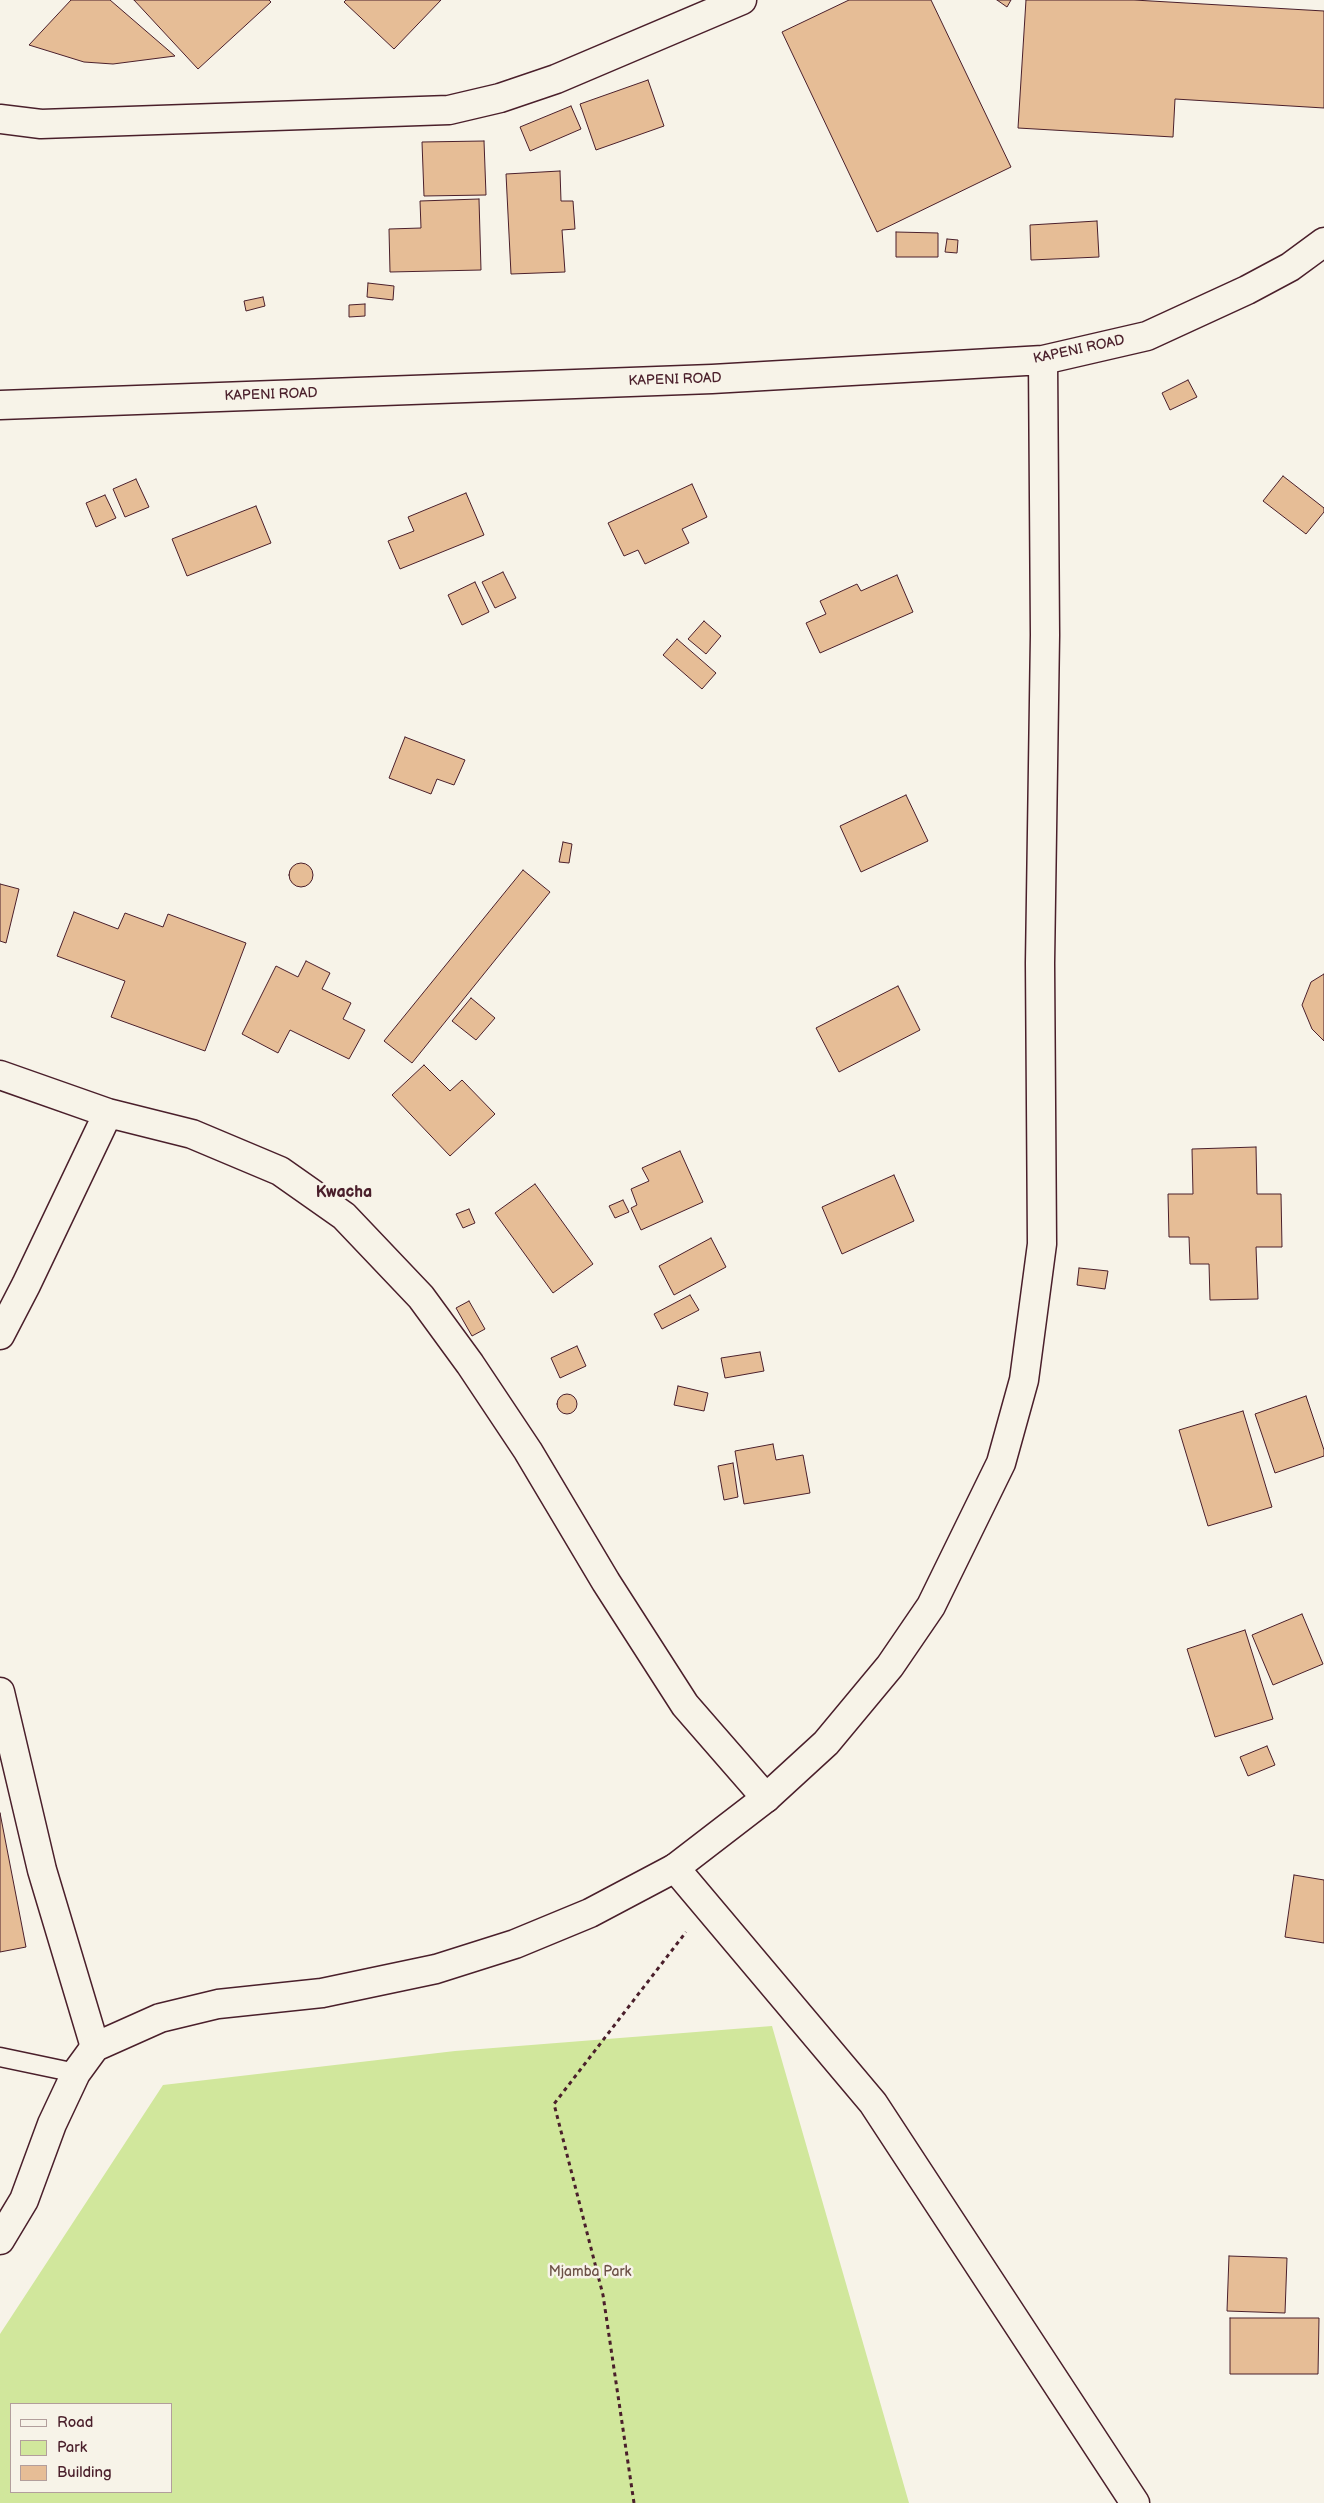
<!DOCTYPE html>
<html>
<head>
<meta charset="utf-8">
<style>
	body { margin:0 }
	#map { position:relative; width:1324px; height:2503px; overflow:hidden; background:#f7f3e8; font-family:"Balsamiq Sans",sans-serif }
	canvas { display:block }
	.legend { position:absolute; left:10px; top:2403px; width:162px; height:90px; box-sizing:border-box; background:#f7f3e8; border:1px solid #b29e9c; margin:0; padding:6px 9px; list-style:none; font-size:15px; color:#4a1f2b }
	.legend li { display:flex; align-items:center; gap:10px; height:25px }
	.legend b { width:25px; border:1px solid #b29e9c }
</style>
</head>
<body>
<div id="map">
<canvas width="1324" height="2503"></canvas>
<ul class="legend">
<li><b style="height:6px;background:#f7f3e8"></b>Road</li>
<li><b style="height:14px;background:#d1e79c"></b>Park</li>
<li><b style="height:14px;background:#e6bd96"></b>Building</li>
</ul>
</div>
<script>
const ctx = document.querySelector('canvas').getContext('2d');
ctx.lineJoin = 'round';
function paint(path, color) { ctx.fillStyle = color; ctx.fill(path, 'evenodd'); }
const shape = rows => new Path2D(rows.map(r => 'M' + r).join(''));
function stroke(path, color, width, dash) { ctx.strokeStyle = color; ctx.lineWidth = width; ctx.lineCap = dash ? 'butt' : 'round'; ctx.setLineDash(dash || []); ctx.stroke(path); }
function drawText(font, color, halo, rows, align = 'center') {
  ctx.font = font + ' "Balsamiq Sans",sans-serif'; ctx.lineWidth = 5; ctx.setLineDash([]); ctx.textBaseline = 'middle'; ctx.strokeStyle = halo; ctx.fillStyle = color; for (const [text, x, y, turn = 0] of rows) {
    ctx.save(); ctx.translate(x, y); ctx.rotate((+turn || 0) * Math.PI / 180); ctx.textAlign = isNaN(turn) ? turn : align; if (halo) ctx.strokeText(text, 0, 0); ctx.fillText(text, 0, 0); ctx.restore();
  }
}
const green = shape([
	[772,2026,909,2503,0,2503,0,2334,163,2085,455,2051],
	[11,2404,171,2404,171,2492,11,2492]
]);
const building = shape([
	[71,0,110,0,175,56,113,64,84,62,29,45,71,0],
	[134,0,269,0,271,2,198,69,134,0],
	[346,0,441,0,394,49,344,2,346,0],
	[849,0,931,0,1011,167,877,232,782,32,849,0],
	[997,0,1011,0,1007,7,997,0],
	[1026,0,1134,0,1324,11,1324,108,1175,99,1173,137,1018,128,1026,0],
	[648,80,664,126,596,150,580,104,648,80],
	[571,106,581,129,530,151,520,127,571,106],
	[484,141,486,195,424,196,422,142,484,141],
	[560,171,561,201,573,201,575,229,562,230,565,272,511,274,506,174,560,171],
	[479,199,481,270,390,272,389,229,421,228,420,201,479,199],
	[1097,221,1099,257,1031,260,1030,225,1097,221],
	[896,232,938,233,938,257,896,257,896,232],
	[947,239,958,240,957,253,945,252,947,239],
	[368,283,394,286,393,300,367,297,368,283],
	[263,297,265,306,246,311,244,301,263,297],
	[365,304,365,316,349,317,349,305,365,304],
	[1188,380,1197,397,1170,410,1162,393,1188,380],
	[1283,476,1324,508,1324,512,1306,534,1263,501,1283,476],
	[136,479,149,507,125,517,113,489,136,479],
	[692,484,707,517,682,529,689,543,645,564,638,550,624,556,608,523,692,484],
	[466,493,484,535,400,569,388,541,414,531,408,517,466,493],
	[105,495,116,518,96,527,86,503,105,495],
	[256,506,271,543,187,576,172,539,256,506],
	[503,572,516,598,495,608,482,582,503,572],
	[897,575,913,612,820,653,806,623,826,614,820,601,857,584,861,591,897,575],
	[475,582,489,612,462,625,448,595,475,582],
	[704,621,721,636,706,654,688,639,704,621],
	[677,639,716,673,702,689,663,655,677,639],
	[405,737,465,760,454,785,437,779,431,794,389,778,405,737],
	[906,795,928,841,861,872,840,826,906,795],
	[563,842,572,844,569,863,559,862,563,842],
	'289 875a12 12 0 1 1 24 0a12 12 0 1 1-24 0Z',
	[523,870,550,892,412,1063,384,1041,523,870],
	[0,884,19,889,6,943,0,941,0,884],
	[74,912,118,929,125,913,163,927,168,914,246,943,205,1051,111,1017,125,981,57,956,74,912],
	[306,961,330,973,322,989,351,1003,343,1019,365,1030,349,1059,290,1030,278,1053,242,1034,276,966,298,977,306,961],
	[1324,974,1324,1041,1312,1029,1302,1005,1311,982,1324,974],
	[898,986,920,1030,839,1072,816,1028,898,986],
	[471,998,495,1018,476,1040,452,1021,471,998],
	[424,1065,450,1091,462,1080,495,1114,450,1156,392,1095,424,1065],
	[1256,1147,1257,1194,1281,1194,1282,1247,1256,1247,1258,1299,1210,1300,1209,1264,1190,1264,1189,1237,1169,1237,1168,1194,1193,1194,1192,1149,1256,1147],
	[680,1151,703,1202,641,1230,631,1208,637,1205,631,1189,649,1181,642,1168,680,1151],
	[894,1175,914,1221,842,1254,822,1207,894,1175],
	[535,1184,593,1264,553,1293,495,1213,535,1184],
	[623,1200,629,1212,615,1218,609,1206,623,1200],
	[469,1209,475,1223,463,1228,456,1214,469,1209],
	[711,1238,726,1267,674,1295,659,1266,711,1238],
	[1079,1268,1108,1271,1105,1289,1077,1285,1079,1268],
	[690,1295,699,1310,662,1329,654,1314,690,1295],
	[469,1301,485,1329,472,1336,456,1308,469,1301],
	[577,1346,586,1366,560,1378,551,1358,577,1346],
	[760,1352,764,1371,725,1378,721,1358,760,1352],
	[678,1386,708,1393,704,1411,674,1405,678,1386],
	'557 1404a10 10 0 1 1 20 0a10 10 0 1 1-20 0Z',
	[1306,1396,1324,1450,1324,1456,1275,1473,1255,1414,1306,1396],
	[1243,1411,1272,1507,1208,1526,1179,1430,1243,1411],
	[773,1444,776,1460,803,1455,810,1493,744,1504,735,1451,773,1444],
	[733,1463,738,1497,724,1500,718,1466,733,1463],
	[1302,1614,1323,1664,1273,1685,1252,1635,1302,1614],
	[1245,1630,1273,1719,1215,1737,1187,1649,1245,1630],
	[1267,1746,1275,1765,1248,1776,1240,1757,1267,1746],
	[0,1813,26,1947,0,1952,0,1813],
	[1294,1875,1324,1880,1324,1943,1285,1937,1294,1875],
	[1229,2256,1287,2258,1285,2313,1227,2311,1229,2256],
	[1230,2318,1319,2318,1318,2374,1230,2374,1230,2318]
]);
const path = shape([
	[634,2503,603,2295,554,2104,686,1932]
]);
const lane = shape([
	[0,2057,76,2073]
]);
const street = shape([
	[0,119,41,124,449,110,500,98,556,79,742,0],
	[0,1075,108,1113,192,1134,280,1171,344,1216,421,1297,470,1364,528,1451,606,1582,685,1705,766,1798],
	[0,1335,26,1285,108,1113],
	[0,1692,42,1870,95,2047],
	[675,1868,873,2103,1135,2503]
]);
const secondary = shape([
	[0,405,712,379,1043,360,1147,336,1247,290,1290,267,1324,242],
	[0,2240,24,2200,52,2124,76,2073,95,2047,160,2018,218,2004,322,1993,436,1969,515,1944,590,1913,675,1868,766,1798,826,1743,890,1666,931,1606,1001,1463,1024,1380,1042,1244,1040,963,1045,635,1043,360]
]);
const streetNames = [
	["KAPENI ROAD",1079,350,-12],
	["KAPENI ROAD",675,380,-2],
	["KAPENI ROAD",271,395,-2]
];
const parkNames = [
	["Mjamba Park",590,2272]
];
const quarterNames = [
	["Kwacha",344,1193]
];
paint(green, '#d1e79c');
paint(building, '#e6bd96');
stroke(building, '#4a1f2b', 1);
stroke(lane, '#4a1f2b', 21);
stroke(street, '#4a1f2b', 31);
stroke(secondary, '#4a1f2b', 31);
stroke(path, '#4a1f2b', 3, [4, 4]);
stroke(lane, '#f7f3e8', 18);
stroke(street, '#f7f3e8', 28);
stroke(secondary, '#f7f3e8', 28);
drawText('14px', '#4a1f2b', '#f7f3e8', streetNames);
drawText('14px', '#6c5147', '#f7f3e8', parkNames);
drawText('bold 16px', '#4a1f2b', '#f7f3e8', quarterNames);
</script>
</body>
</html>
